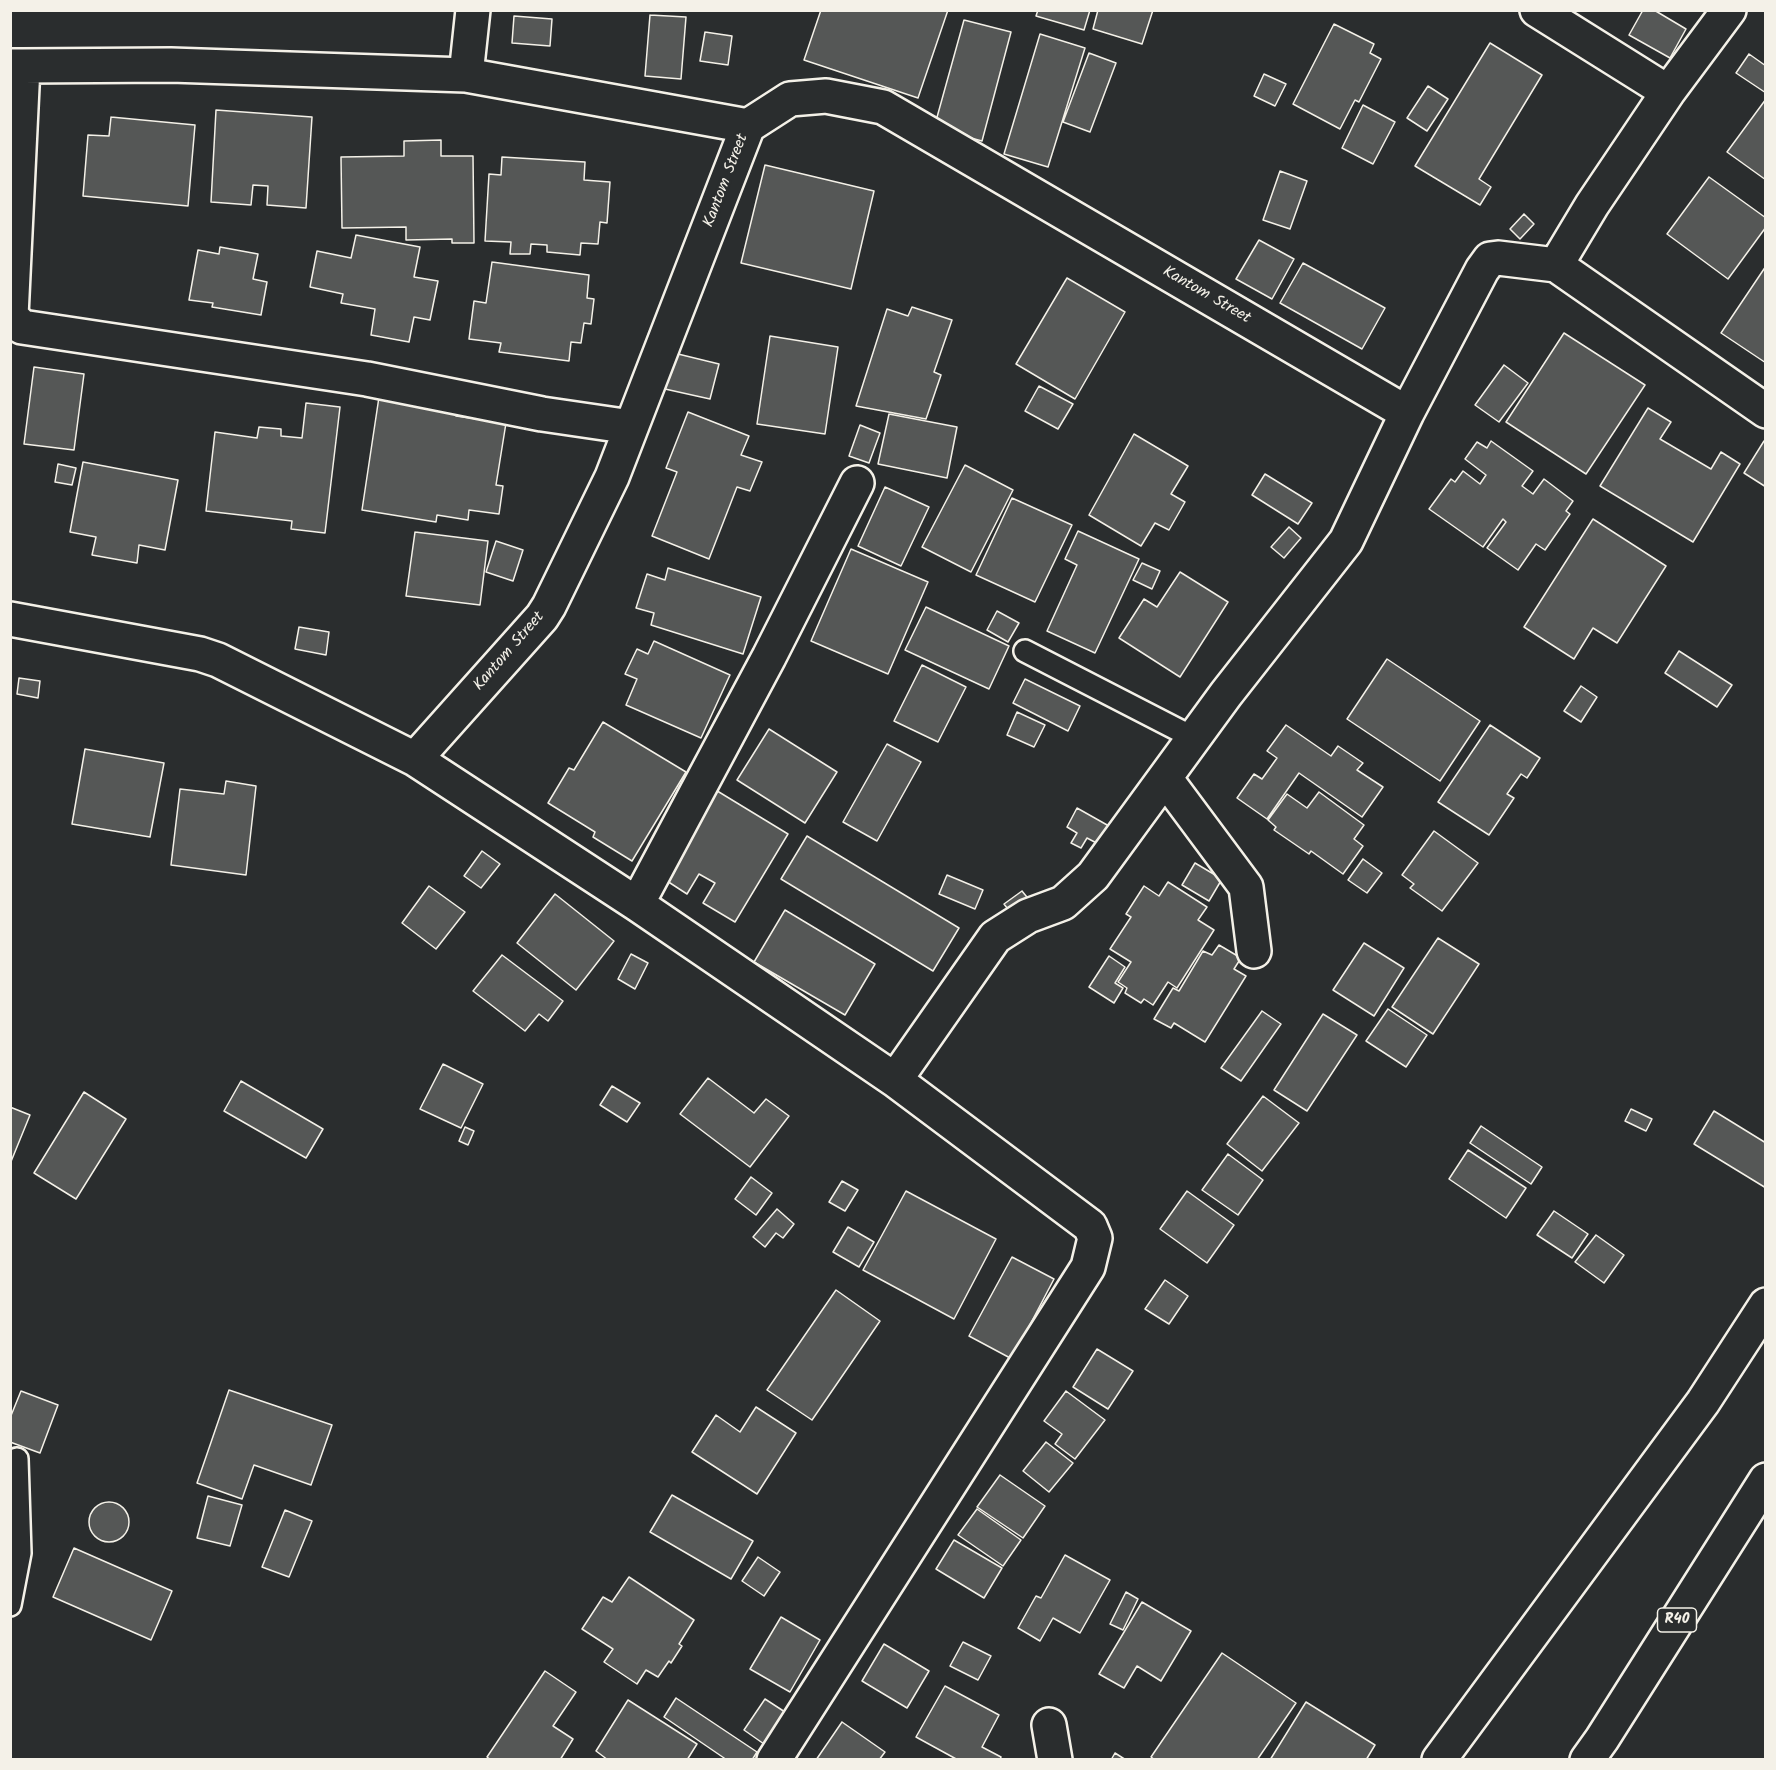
<!DOCTYPE html>
<html>
<head>
<meta charset="utf-8">
<style>
	body { margin:0 }
	#map { position:relative; width:1776px; height:1770px; overflow:hidden; background:#2a2d2e; font-family:Kalam,sans-serif }
	canvas { display:block }
	.frame { position:absolute; inset:0; border:12px solid #f4f1e8; pointer-events:none }
</style>
</head>
<body>
<div id="map">
<canvas width="1776" height="1770"></canvas>
<div class="frame"></div>
</div>
<script>
const ctx = document.querySelector('canvas').getContext('2d');
ctx.lineJoin = 'round';
function paint(path, color) { ctx.fillStyle = color; ctx.fill(path, 'evenodd'); }
const shape = rows => new Path2D(rows.map(r => 'M' + r).join(''));
function stroke(path, color, width, dash) { ctx.strokeStyle = color; ctx.lineWidth = width; ctx.lineCap = dash ? 'butt' : 'round'; ctx.setLineDash(dash || []); ctx.stroke(path); }
function drawText(font, color, halo, rows, align = 'center') {
  ctx.font = font + ' Kalam,sans-serif'; ctx.lineWidth = 5; ctx.setLineDash([]); ctx.textBaseline = 'middle'; ctx.strokeStyle = halo; ctx.fillStyle = color; for (const [text, x, y, turn = 0] of rows) {
    ctx.save(); ctx.translate(x, y); ctx.rotate((+turn || 0) * Math.PI / 180); ctx.textAlign = isNaN(turn) ? turn : align; if (halo) ctx.strokeText(text, 0, 0); ctx.fillText(text, 0, 0); ctx.restore();
  }
}
const building = shape([
	[821,10,948,10,918,98,804,60,821,10],
	[1038,10,1090,10,1084,30,1036,16,1038,10],
	[1098,10,1153,10,1142,44,1093,29,1098,10],
	[1643,10,1654,10,1686,29,1670,58,1629,35,1643,10],
	[650,15,686,17,681,79,645,76,650,15],
	[514,16,552,19,550,46,512,43,514,16],
	[964,20,1011,32,982,141,934,128,964,20],
	[1334,24,1374,44,1370,53,1381,59,1359,102,1355,100,1340,129,1293,104,1334,24],
	[705,32,732,36,728,65,700,61,705,32],
	[1040,34,1085,48,1048,167,1004,154,1040,34],
	[1490,43,1542,75,1479,179,1491,187,1480,205,1415,166,1490,43],
	[1089,53,1116,63,1090,132,1063,122,1089,53],
	[1749,54,1766,66,1766,93,1736,73,1749,54],
	[1264,74,1286,84,1275,106,1254,96,1264,74],
	[1428,86,1448,99,1427,131,1407,118,1428,86],
	[1766,99,1766,180,1727,152,1766,99],
	[1363,105,1395,122,1373,164,1342,148,1363,105],
	[216,110,312,117,306,208,267,205,268,186,253,185,251,205,211,202,216,110],
	[111,117,195,125,188,206,83,196,88,135,109,136,111,117],
	[441,140,441,156,473,156,474,243,452,243,452,239,406,240,406,227,342,228,341,157,404,156,404,141,441,140],
	[502,157,585,162,584,180,610,182,607,223,600,222,598,244,581,243,580,255,547,252,547,245,531,244,530,254,510,254,511,242,485,241,489,174,501,175,502,157],
	[765,165,874,191,851,289,741,263,765,165],
	[1280,171,1307,181,1290,229,1263,220,1280,171],
	[1709,177,1766,218,1766,227,1728,279,1667,234,1709,177],
	[1524,214,1534,224,1520,239,1510,229,1524,214],
	[356,235,420,247,414,277,438,281,430,320,414,317,409,342,371,335,375,309,341,303,343,294,310,287,317,251,351,258,356,235],
	[1259,240,1294,259,1272,299,1236,279,1259,240],
	[220,247,258,254,253,279,267,282,261,315,212,307,213,303,189,300,198,250,219,254,220,247],
	[492,262,589,275,587,298,594,299,591,324,584,323,581,343,571,342,569,361,499,352,501,343,469,339,474,301,486,303,492,262],
	[1303,263,1385,308,1362,349,1280,303,1303,263],
	[1766,266,1766,363,1721,333,1766,266],
	[1067,278,1125,312,1075,399,1016,364,1067,278],
	[912,307,952,320,934,372,941,375,926,419,856,406,887,309,908,316,912,307],
	[1564,333,1645,385,1586,474,1506,422,1564,333],
	[770,336,838,347,825,434,757,424,770,336],
	[674,353,719,364,710,399,665,389,674,353],
	[1504,365,1528,383,1499,422,1475,405,1504,365],
	[34,367,84,374,74,450,24,444,34,367],
	[1039,386,1073,404,1058,429,1025,411,1039,386],
	[379,397,457,409,456,416,506,423,496,485,503,486,499,514,469,510,468,520,437,515,436,522,362,510,379,397],
	[306,403,340,407,325,533,291,529,292,521,206,511,215,432,257,438,259,427,281,429,281,436,302,438,306,403],
	[1648,408,1671,422,1660,439,1711,469,1721,452,1740,464,1693,542,1600,486,1648,408],
	[688,412,749,436,741,455,762,462,750,491,737,487,709,559,652,536,677,472,666,468,688,412],
	[889,414,957,427,947,478,878,464,889,414],
	[860,425,880,433,869,463,849,456,860,425],
	[1134,434,1188,466,1171,494,1185,502,1169,530,1155,523,1141,546,1089,515,1134,434],
	[1491,441,1533,471,1522,486,1533,494,1544,479,1573,501,1566,511,1570,514,1545,550,1536,544,1518,570,1487,548,1506,522,1503,519,1483,547,1429,509,1451,479,1455,482,1463,471,1480,484,1486,475,1465,459,1477,442,1487,448,1491,441],
	[1764,441,1766,441,1766,487,1744,473,1764,441],
	[83,462,178,480,165,550,139,545,137,563,92,555,96,537,70,532,83,462],
	[58,464,76,468,72,485,55,482,58,464],
	[965,465,1013,490,971,572,922,547,965,465],
	[1265,474,1312,503,1298,524,1252,495,1265,474],
	[885,487,929,507,901,566,858,546,885,487],
	[1012,498,1072,525,1035,602,976,575,1012,498],
	[1593,519,1666,566,1617,643,1593,628,1574,659,1524,627,1593,519],
	[1289,527,1301,538,1284,558,1271,547,1289,527],
	[1078,531,1139,559,1095,653,1047,631,1077,565,1065,559,1078,531],
	[415,532,488,541,480,605,406,596,415,532],
	[496,541,523,550,513,581,486,572,496,541],
	[851,549,928,582,888,674,811,641,851,549],
	[1142,563,1160,571,1152,589,1133,580,1142,563],
	[668,568,761,597,743,654,651,625,654,613,636,608,647,574,665,580,668,568],
	[1180,572,1228,602,1180,677,1119,638,1144,599,1157,607,1180,572],
	[926,607,1009,646,989,689,905,650,926,607],
	[997,611,1019,623,1008,642,987,630,997,611],
	[299,627,329,632,326,655,295,649,299,627],
	[654,641,730,675,701,738,626,705,637,679,625,674,637,649,648,654,654,641],
	[1679,651,1732,685,1717,707,1665,673,1679,651],
	[1387,659,1480,721,1440,781,1347,719,1387,659],
	[922,665,966,687,938,742,894,721,922,665],
	[19,678,40,681,38,698,17,694,19,678],
	[1025,679,1080,706,1068,731,1013,703,1025,679],
	[1581,686,1597,697,1581,722,1564,711,1581,686],
	[1017,712,1045,725,1034,747,1007,735,1017,712],
	[603,722,686,772,632,861,593,837,595,832,548,803,569,768,574,770,603,722],
	[1286,725,1331,756,1338,746,1363,763,1357,770,1383,787,1362,817,1299,773,1267,819,1237,798,1254,774,1262,779,1277,758,1267,751,1286,725],
	[1490,725,1540,758,1527,778,1521,774,1507,794,1514,798,1489,835,1438,802,1490,725],
	[769,729,837,772,805,823,737,780,769,729],
	[887,744,921,762,877,841,843,822,887,744],
	[85,749,164,763,150,837,72,824,85,749],
	[226,781,256,786,246,875,171,865,180,789,224,794,226,781],
	[714,789,788,834,735,922,703,903,715,883,699,874,687,894,667,881,682,857,675,853,714,789],
	[1319,792,1364,825,1354,839,1363,846,1343,874,1311,851,1309,854,1274,830,1276,827,1268,820,1287,794,1307,808,1319,792],
	[1077,808,1116,830,1106,848,1087,838,1081,848,1071,843,1077,833,1067,827,1077,808],
	[1434,831,1478,863,1442,911,1410,888,1414,884,1402,875,1434,831],
	[807,836,959,928,933,971,781,879,807,836],
	[482,851,500,864,481,888,464,876,482,851],
	[1363,859,1382,873,1367,893,1348,880,1363,859],
	[1195,863,1222,879,1209,901,1182,885,1195,863],
	[947,875,983,890,975,909,939,894,947,875],
	[1168,882,1207,907,1198,920,1214,930,1177,988,1168,982,1153,1005,1144,999,1141,1003,1125,993,1127,988,1118,982,1131,962,1110,949,1131,917,1126,914,1144,886,1159,896,1168,882],
	[429,886,465,912,436,949,402,923,429,886],
	[1022,891,1035,907,1017,921,1004,904,1022,891],
	[555,894,614,941,576,990,517,943,555,894],
	[785,910,875,964,845,1015,754,962,785,910],
	[1438,938,1479,964,1433,1034,1392,1007,1438,938],
	[1364,943,1404,968,1374,1016,1333,990,1364,943],
	[1219,945,1241,958,1234,969,1246,976,1205,1042,1174,1023,1171,1028,1154,1019,1173,988,1179,991,1203,951,1212,955,1219,945],
	[631,954,648,963,635,989,618,979,631,954],
	[502,955,563,1001,548,1021,539,1014,525,1031,473,991,502,955],
	[1109,956,1125,967,1115,983,1123,988,1114,1003,1089,987,1109,956],
	[1388,1009,1427,1035,1406,1067,1366,1041,1388,1009],
	[1262,1011,1281,1024,1241,1081,1221,1068,1262,1011],
	[1323,1014,1357,1035,1307,1111,1274,1090,1323,1014],
	[443,1064,483,1084,461,1128,420,1109,443,1064],
	[708,1078,754,1113,766,1099,789,1116,750,1167,680,1114,708,1078],
	[241,1081,323,1129,306,1158,224,1111,241,1081],
	[612,1086,640,1103,627,1122,600,1105,612,1086],
	[84,1092,126,1119,76,1199,34,1173,84,1092],
	[1263,1096,1299,1123,1262,1171,1227,1144,1263,1096],
	[10,1107,30,1115,10,1164,10,1107],
	[1631,1109,1652,1119,1646,1131,1625,1121,1631,1109],
	[1714,1111,1766,1143,1766,1188,1694,1144,1714,1111],
	[1481,1126,1542,1167,1531,1184,1470,1143,1481,1126],
	[465,1127,474,1131,468,1145,459,1141,465,1127],
	[1468,1150,1526,1188,1506,1218,1449,1179,1468,1150],
	[1228,1154,1263,1180,1238,1215,1202,1190,1228,1154],
	[751,1177,772,1193,756,1215,735,1199,751,1177],
	[842,1181,858,1190,845,1211,829,1202,842,1181],
	[906,1191,996,1239,954,1319,863,1270,906,1191],
	[1187,1191,1234,1225,1207,1263,1160,1229,1187,1191],
	[777,1209,794,1224,783,1238,776,1233,765,1247,753,1237,777,1209],
	[1554,1211,1588,1234,1572,1258,1537,1235,1554,1211],
	[848,1227,874,1242,859,1267,833,1252,848,1227],
	[1596,1235,1624,1255,1604,1283,1575,1262,1596,1235],
	[1012,1257,1054,1279,1012,1359,969,1336,1012,1257],
	[1165,1280,1188,1296,1169,1324,1145,1309,1165,1280],
	[836,1290,880,1321,812,1420,767,1390,836,1290],
	[1097,1349,1133,1371,1108,1409,1073,1387,1097,1349],
	[229,1390,332,1425,311,1485,254,1465,242,1499,197,1483,229,1390],
	[21,1391,58,1405,40,1453,10,1442,10,1418,21,1391],
	[1066,1391,1105,1420,1075,1459,1055,1444,1062,1434,1044,1421,1066,1391],
	[756,1407,796,1433,757,1494,692,1452,716,1415,740,1432,756,1407],
	[1046,1442,1073,1463,1049,1492,1023,1471,1046,1442],
	[1000,1475,1045,1506,1023,1538,977,1507,1000,1475],
	[672,1495,753,1541,731,1579,650,1532,672,1495],
	[208,1496,242,1505,230,1546,197,1538,208,1496],
	'89 1522a20 20 0 1 1 40 0a20 20 0 1 1-40 0Z',
	[977,1509,1021,1540,1003,1566,958,1535,977,1509],
	[285,1510,312,1521,289,1577,262,1567,285,1510],
	[954,1540,1002,1568,984,1598,936,1569,954,1540],
	[74,1548,172,1591,151,1640,53,1597,74,1548],
	[1065,1555,1110,1580,1080,1633,1053,1618,1040,1641,1018,1628,1036,1596,1041,1598,1065,1555],
	[758,1557,780,1572,764,1596,742,1581,758,1557],
	[629,1577,694,1620,679,1644,682,1646,671,1663,669,1661,658,1677,646,1670,637,1684,604,1662,613,1649,582,1629,603,1597,612,1602,629,1577],
	[1126,1592,1138,1599,1123,1630,1110,1624,1126,1592],
	[1142,1602,1191,1631,1161,1681,1137,1666,1124,1688,1099,1674,1142,1602],
	[781,1617,820,1640,790,1692,750,1669,781,1617],
	[963,1642,991,1656,978,1680,950,1666,963,1642],
	[884,1644,929,1671,907,1708,862,1681,884,1644],
	[1222,1653,1296,1703,1257,1760,1155,1760,1151,1757,1222,1653],
	[545,1671,576,1692,553,1726,573,1739,560,1760,491,1760,487,1757,545,1671],
	[945,1686,999,1715,982,1747,1001,1757,1000,1760,958,1760,916,1737,945,1686],
	[676,1698,757,1752,752,1760,727,1760,664,1717,676,1698],
	[765,1699,785,1712,764,1744,744,1730,765,1699],
	[628,1700,697,1744,687,1760,608,1760,596,1751,628,1700],
	[1306,1702,1375,1745,1366,1760,1270,1760,1306,1702],
	[842,1722,885,1752,879,1760,816,1760,842,1722],
	[1115,1753,1126,1760,1111,1760,1115,1753]
]);
const lane = shape([
	[1025,651,1194,738],
	[10,1605,20,1553,17,1459]
]);
const street = shape([
	[473,10,466,75,748,126],
	[1537,10,1668,92],
	[1729,10,1668,92,1623,159,1592,205,1556,265,1766,411],
	[10,66,23,66,11,316,22,327,367,379,542,414,631,427],
	[23,66,171,65,466,75],
	[10,619,200,654,218,660,415,759,637,904,895,1080,1090,1226,1095,1238,1088,1267,774,1760],
	[415,759,542,617,549,606,612,477,748,126,790,99,826,96,883,107,1407,413],
	[1165,778,1246,887,1254,951],
	[637,904,769,657,857,483],
	[895,1080,995,937,1028,916,1063,903,1093,876,1226,694,1346,541,1407,413,1482,270,1490,259,1498,258,1556,265],
	[1049,1725,1055,1760],
	[1439,1760,1703,1402,1766,1305]
]);
const primary = shape([
	[1587,1760,1602,1739,1766,1480]
]);
const shields = [
	[1677,1620,39]
];
const shieldNames = [
	["R40",1677,1620]
];
const streetNames = [
	["Kantom Street",727,181,-69],
	["Kantom Street",1206,296,30],
	["Kantom Street",510,652,-49]
];
paint(building, '#555756');
stroke(building, '#f4f1e8', 1.5);
stroke(lane, '#f4f1e8', 26);
stroke(street, '#f4f1e8', 38);
stroke(primary, '#f4f1e8', 38);
stroke(lane, '#2a2d2e', 21);
stroke(street, '#2a2d2e', 33);
stroke(primary, '#2a2d2e', 33);
for (const [x, y, w] of shields) { const box = new Path2D(); box.roundRect(x - w / 2, y - 12, w, 24, 4.5); ctx.fillStyle = '#2a2d2e'; ctx.fill(box); stroke(box, '#f4f1e8', 1.5); }
drawText('bold 15px', '#f4f1e8', null, shieldNames);
drawText('16px', '#f4f1e8', '#2a2d2e', streetNames);
</script>
</body>
</html>
